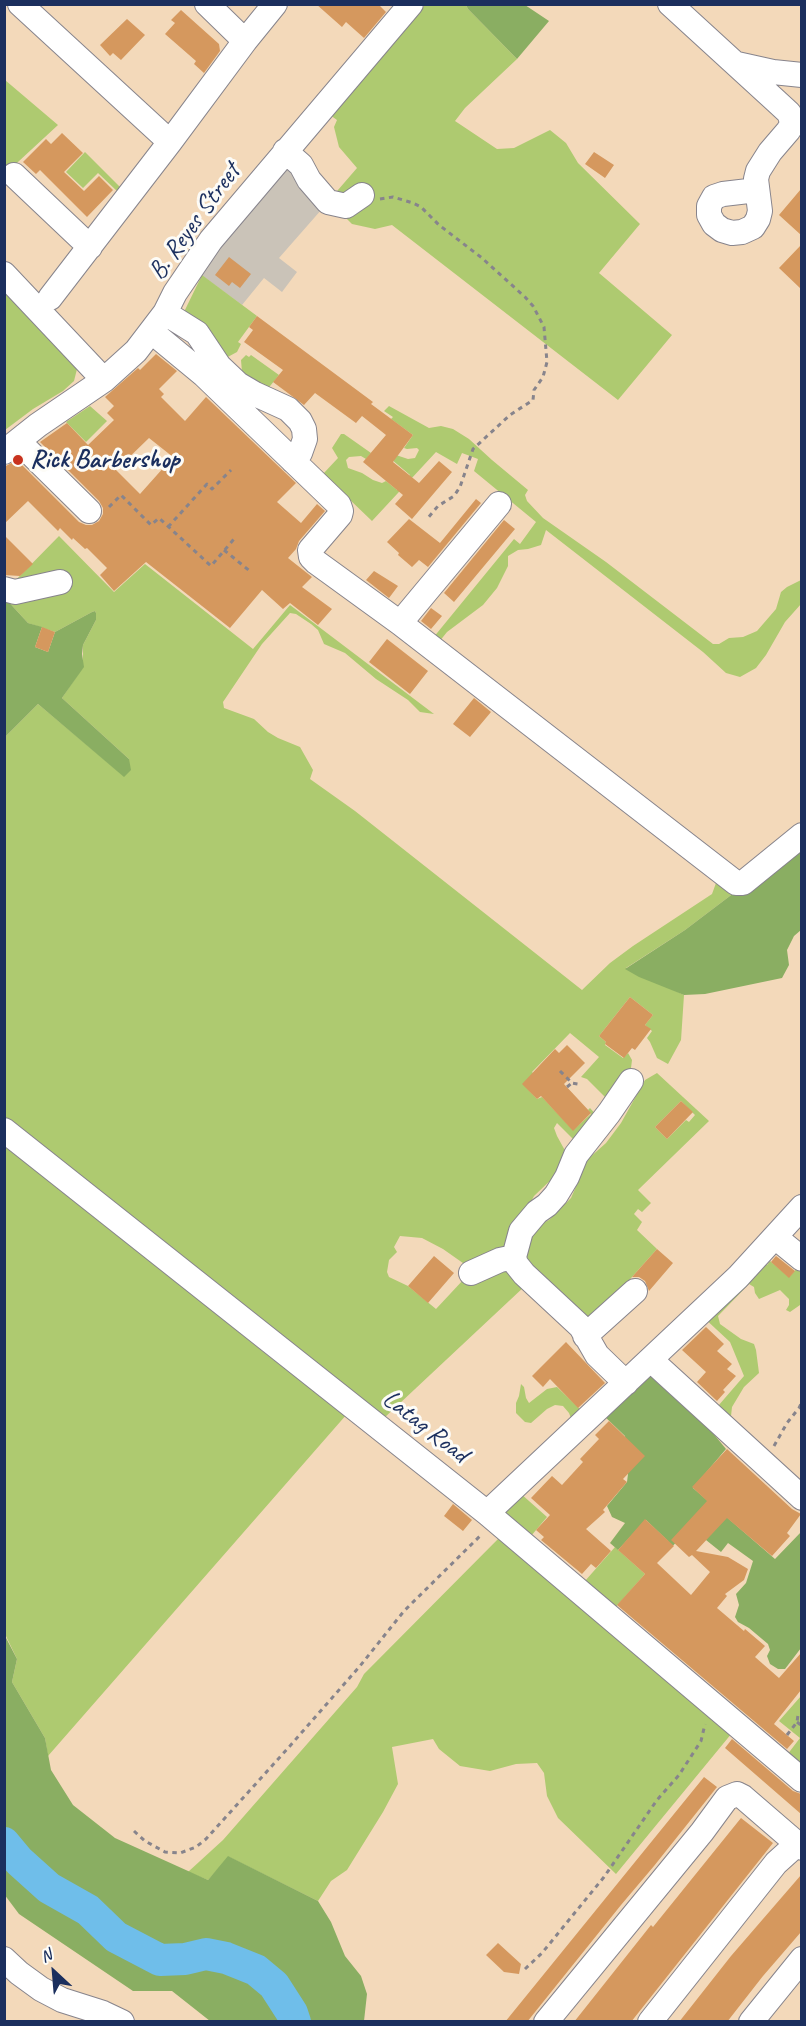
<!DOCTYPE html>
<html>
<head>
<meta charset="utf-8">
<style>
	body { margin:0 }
	#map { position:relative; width:806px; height:2026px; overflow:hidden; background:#f3d9ba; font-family:Caveat,sans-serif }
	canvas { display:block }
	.frame { position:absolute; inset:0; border:6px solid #1b2f5e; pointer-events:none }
	.north { position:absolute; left:24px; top:1942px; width:60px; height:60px; -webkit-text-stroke:4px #fdfcf7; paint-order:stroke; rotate:334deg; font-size:16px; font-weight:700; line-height:24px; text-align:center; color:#1b2f5e }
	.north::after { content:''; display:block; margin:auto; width:21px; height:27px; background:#1b2f5e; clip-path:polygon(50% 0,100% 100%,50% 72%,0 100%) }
</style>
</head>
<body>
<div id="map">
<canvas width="806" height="2026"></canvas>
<div class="frame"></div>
<div class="north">N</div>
</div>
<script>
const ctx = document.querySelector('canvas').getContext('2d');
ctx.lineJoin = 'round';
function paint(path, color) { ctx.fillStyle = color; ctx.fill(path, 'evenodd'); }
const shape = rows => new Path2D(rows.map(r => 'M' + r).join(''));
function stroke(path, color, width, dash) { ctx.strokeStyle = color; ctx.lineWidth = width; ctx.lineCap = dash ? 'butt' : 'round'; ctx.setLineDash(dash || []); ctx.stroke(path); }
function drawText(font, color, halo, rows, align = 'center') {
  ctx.font = font + ' Caveat,sans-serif'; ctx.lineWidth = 6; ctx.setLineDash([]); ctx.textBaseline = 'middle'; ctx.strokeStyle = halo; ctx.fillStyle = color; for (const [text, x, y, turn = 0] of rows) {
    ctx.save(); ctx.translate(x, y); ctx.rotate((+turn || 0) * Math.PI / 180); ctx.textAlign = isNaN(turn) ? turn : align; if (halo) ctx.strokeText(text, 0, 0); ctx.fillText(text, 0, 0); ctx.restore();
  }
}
const industrial = shape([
	[286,164,322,209,279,258,297,272,282,292,264,278,242,305,200,274]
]);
const green = shape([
	[425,5,466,5,468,9,517,59,465,108,455,121,497,149,514,148,550,130,566,143,578,163,640,224,599,273,672,335,618,400,392,225,375,229,352,224,345,217,325,205,357,168,339,147,334,127,337,120,330,115],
	[5,80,58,125,5,174],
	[85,152,121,188,118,192,98,173,83,188,66,172],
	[202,275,257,316,238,342,241,344,237,352,224,359,183,314],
	[5,280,78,365,74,381,63,391,33,409,5,430],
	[246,355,249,357,251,355,279,375,266,391,242,372,241,360],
	[90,406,107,421,86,442,66,422],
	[389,406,429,428,441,426,453,429,469,439,492,460,528,490,525,495,527,501,543,518,606,562,713,644,719,644,729,638,743,637,757,631,776,609,781,592,787,587,801,580,801,604,785,622,766,655,756,668,740,677,726,673,703,652,546,530,541,545,528,549,518,550,508,556,508,566,497,588,483,605,447,632,439,642,433,638,514,539,520,544,536,522,474,471,478,459,462,453,457,464,436,452,372,521,323,474,338,458,332,448,341,434,344,434,371,453,366,459,361,456,349,457,346,460,348,468,362,473,373,480,382,483,386,481,397,490,410,475,385,454,393,454,408,459,415,458,419,450,417,448,407,449,404,448,413,435,391,419,393,417,384,411],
	[59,536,114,592,145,564,253,649,290,605,434,714,420,712,408,700,376,679,345,653,324,644,318,630,311,624,296,614,290,613,262,644,223,702,224,708,254,719,268,732,278,738,300,747,313,770,310,779,355,811,582,990,610,963,633,946,712,894,716,883,725,890,756,869,780,858,685,930,626,968,684,995,681,1040,668,1064,657,1058,650,1042,647,1038,652,1031,645,1025,653,1015,630,997,599,1036,606,1042,605,1045,623,1058,628,1053,632,1060,631,1068,606,1098,587,1079,581,1077,599,1057,570,1033,532,1072,535,1075,523,1084,537,1099,542,1097,573,1130,591,1114,588,1110,590,1108,598,1117,573,1139,557,1123,554,1128,557,1136,568,1156,557,1174,534,1196,507,1249,470,1268,443,1249,422,1238,400,1236,394,1247,397,1252,389,1260,387,1272,389,1277,408,1286,436,1309,464,1279,506,1267,525,1286,383,1419,5,1119,5,737,38,704,124,776,129,759,62,698,83,667,83,645,96,620,96,613,95,611,92,612,55,632,28,623,5,598,8,588],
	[657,1073,709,1121,638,1190,651,1203,642,1212,638,1209,634,1214,642,1222,637,1230,657,1249,606,1306,587,1319,526,1267,524,1245,535,1227,549,1220,571,1198,588,1159,606,1143,621,1123,645,1080],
	[681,1101,695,1115,689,1122,686,1120,667,1139,655,1127],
	[4,1143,271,1358,347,1414,48,1756,45,1738,12,1682,17,1659,5,1634],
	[761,1260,767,1265,770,1261,789,1277,801,1264,801,1303,800,1305,790,1312,786,1310,789,1305,789,1299,780,1290,759,1299,755,1293,754,1287,749,1284,718,1316,720,1324,741,1339,754,1344,756,1350,759,1373,744,1387,732,1407,731,1416,758,1444,712,1413,744,1376,730,1342,702,1316],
	[521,1384,524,1387,526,1398,529,1403,547,1389,557,1387,584,1413,574,1426,569,1413,563,1406,555,1405,547,1409,531,1423,525,1422,516,1413,516,1403,519,1396],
	[520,1493,547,1517,531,1536,504,1516,504,1510],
	[500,1537,732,1733,616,1874,558,1818,547,1796,544,1773,537,1763,516,1764,490,1771,460,1766,439,1749,433,1739,392,1747,398,1784,383,1812,347,1870,331,1881,318,1901,229,1857,208,1880,188,1872,223,1840,357,1687,364,1674],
	[615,1547,645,1574,615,1608,585,1581],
	[801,1696,802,1760,798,1764,787,1755,800,1738,779,1721]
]);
const forest = shape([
	[466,5,525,5,549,21,517,59,468,9],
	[5,598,28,623,42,627,35,647,48,652,55,632,92,612,95,611,96,613,96,620,83,645,82,654,84,667,62,698,129,759,131,770,124,777,38,704,5,737],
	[801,838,801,930,794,936,787,950,789,965,782,978,705,994,684,995,639,977,625,969,685,930,780,858],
	[652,1373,709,1423,712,1432,726,1449,693,1488,775,1559,801,1532,801,1648,785,1669,778,1669,770,1664,767,1656,770,1650,768,1644,749,1628,738,1622,735,1617,739,1605,736,1594,746,1583,753,1561,728,1543,721,1552,706,1540,686,1532,667,1552,668,1541,646,1520,618,1550,610,1543,625,1523,612,1517,607,1506,627,1482,628,1474,625,1436,603,1415],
	[4,1634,17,1659,12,1682,45,1738,51,1770,73,1805,115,1838,208,1880,228,1856,318,1901,331,1922,345,1956,361,1976,367,1994,364,2021,210,2021,172,1991,133,1991,19,1914,4,1894]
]);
const river = shape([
	[4,1843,19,1861,49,1888,88,1910,116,1937,160,1960,185,1959,206,1954,226,1958,256,1970,274,1985,292,2013,295,2022]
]);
const building = shape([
	[316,4,378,4,386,12,364,38,346,22,342,27],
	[181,10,219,44,220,51,204,73,194,64,196,61,165,34,175,23,171,20],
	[127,19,145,35,121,60,113,53,110,56,100,45],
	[62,133,83,153,64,172,84,191,99,176,113,190,87,217,40,170,36,174,23,162,46,139,51,144],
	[594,152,614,165,605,178,585,164],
	[801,189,801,235,779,215],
	[801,245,801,289,779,268],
	[229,257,251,274,240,288,232,282,229,286,215,275],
	[257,316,373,402,371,404,413,435,393,462,419,483,439,461,452,472,412,519,395,504,403,495,363,462,386,435,362,416,356,423,315,393,304,405,273,382,283,370,244,342,253,330,249,327],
	[156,354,177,371,159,389,164,394,161,397,185,421,206,397,296,483,277,502,301,523,317,504,325,511,299,541,296,549,288,558,312,577,302,587,332,609,318,625,290,603,283,609,262,590,230,628,146,562,114,591,100,575,107,568,87,548,85,549,73,538,72,540,60,528,58,531,28,501,4,524,4,467,17,460,79,522,86,525,92,525,99,521,103,514,103,508,99,501,40,442,67,423,88,445,114,420,107,413,114,406,105,397,138,368,140,370],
	[149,438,173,457,140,494,116,470],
	[476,499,481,503,428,567,419,560,412,567,398,555,399,553,387,542,409,519,440,543],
	[504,520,515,529,454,602,444,593],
	[4,535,33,564,20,576,4,575],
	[374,571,398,586,389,598,366,580],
	[431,608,442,616,431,629,421,621],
	[42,627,55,632,48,652,35,647],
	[387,639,428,671,410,694,369,662],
	[474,698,491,712,470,737,453,724],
	[630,997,653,1015,645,1025,651,1029,635,1050,632,1048,624,1058,605,1044,606,1042,599,1036],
	[567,1045,585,1063,564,1084,591,1113,573,1131,541,1096,537,1099,522,1084,555,1049,559,1053],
	[681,1101,693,1112,667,1139,655,1127],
	[657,1249,673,1263,649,1291,645,1281,639,1277,632,1277],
	[434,1256,454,1273,428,1303,408,1286],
	[776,1256,795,1271,789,1278,771,1262],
	[706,1327,724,1344,717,1351,732,1364,727,1369,736,1376,723,1390,725,1392,717,1401,697,1382,706,1372,682,1350],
	[566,1342,605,1383,578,1408,550,1379,543,1387,532,1376],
	[609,1421,645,1456,623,1479,627,1482,603,1510,605,1512,586,1529,611,1551,596,1568,591,1564,582,1574,541,1540,544,1537,536,1530,550,1515,531,1498,552,1476,562,1485,583,1462,580,1459,599,1439,595,1435],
	[727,1449,792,1509,801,1514,787,1533,790,1536,772,1556,727,1518,696,1551,728,1557,748,1569,744,1580,725,1594,727,1596,717,1608,744,1631,745,1629,765,1646,755,1657,779,1678,801,1653,801,1690,774,1724,794,1741,787,1749,617,1605,645,1574,618,1550,645,1519,674,1546,657,1563,691,1595,710,1572,692,1555,689,1557,671,1540,707,1501,692,1487],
	[453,1504,472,1520,463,1531,444,1516],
	[732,1739,793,1791,801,1794,801,1814,725,1748],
	[704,1777,717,1787,654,1866,621,1905,527,2022,505,2022],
	[741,1818,773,1843,631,2022,574,2022,651,1925,653,1927],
	[801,1875,801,1932,763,1976,727,2022,679,2022,731,1956],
	[498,1943,521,1964,519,1974,504,1972,486,1955]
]);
const path = shape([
	[380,199,393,197,413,203,421,207,439,225,482,258,525,297,533,306,544,327,547,362,543,377,534,390,533,400,510,415,473,449,460,487,454,496,438,506,427,519],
	[109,507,121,495,151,525,159,518,211,566,234,539],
	[168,527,207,484,212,489,231,470],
	[224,550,251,572],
	[560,1071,572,1083,578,1084],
	[567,1087,572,1083],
	[774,1446,787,1423,799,1408,802,1402],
	[797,1722,802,1726],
	[787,1735,797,1722,798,1715,802,1712],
	[134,1831,145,1841,165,1852,180,1853,196,1847,206,1839,289,1747,360,1666,404,1611,482,1534],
	[525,1969,542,1953,604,1877,657,1800,679,1775,701,1741,705,1724]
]);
const minor = shape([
	[20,4,170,142],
	[207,4,245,41],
	[670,4,776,101,789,113,791,119,792,125,788,131,770,152,758,171,756,179,760,211,758,219,753,227,742,232,732,233,722,230,714,224,709,215,709,206,714,197,723,194,757,190],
	[737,64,773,72,802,75],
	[285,151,301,165,309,180,328,202,346,206,362,195],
	[14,175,90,247],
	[4,274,104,380],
	[50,298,170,142,245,41,275,4],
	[165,313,197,333,219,366,238,384,255,394,288,409,300,421,304,429,305,439,300,453,293,461],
	[152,332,204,375,339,505,341,511,340,515,310,550,311,557,316,562,400,623,736,883,743,883,802,835],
	[18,441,89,511],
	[4,452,38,425,104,380,136,351,165,313,175,293,211,240,411,4],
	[4,589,15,592,60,582],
	[400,623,499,504],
	[4,1130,487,1513,802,1780],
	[775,1237,802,1259],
	[471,1273,500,1260,514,1257],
	[585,1336,635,1291],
	[651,1360,802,1498],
	[626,1383,597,1355,581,1327,524,1274,516,1264,514,1257,521,1231,537,1212,547,1205,556,1195,567,1177,576,1155,609,1113,631,1081],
	[487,1513,738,1277,802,1207],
	[4,1959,19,1973,41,1989,62,2000,103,2013,122,2022],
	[546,2022,702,1832,727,1798,737,1794,743,1797,802,1848],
	[650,2022,776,1863,797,1844],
	[751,2022,802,1959]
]);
const markers = [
	[18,460,6,"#c8321e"]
];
const streetNames = [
	["B. Reyes Street",195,222,-54],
	["Latag Road",425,1427,38]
];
const poiNames = [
	["Rick Barbershop",30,460]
];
paint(industrial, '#cac3b8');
paint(green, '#aeca70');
paint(forest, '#8aae62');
stroke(river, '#6fbeea', 32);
paint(building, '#d5985e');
stroke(minor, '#87848c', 26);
stroke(path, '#87848c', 3, [4.5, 4.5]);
stroke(minor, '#fff', 24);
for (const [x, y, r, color] of markers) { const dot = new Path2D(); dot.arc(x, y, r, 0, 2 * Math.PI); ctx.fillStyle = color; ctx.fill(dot); stroke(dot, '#fdfcf7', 2); }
drawText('26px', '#1b2f5e', '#fdfcf7', streetNames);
drawText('bold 26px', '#1b2f5e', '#fdfcf7', poiNames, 'left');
</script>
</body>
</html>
